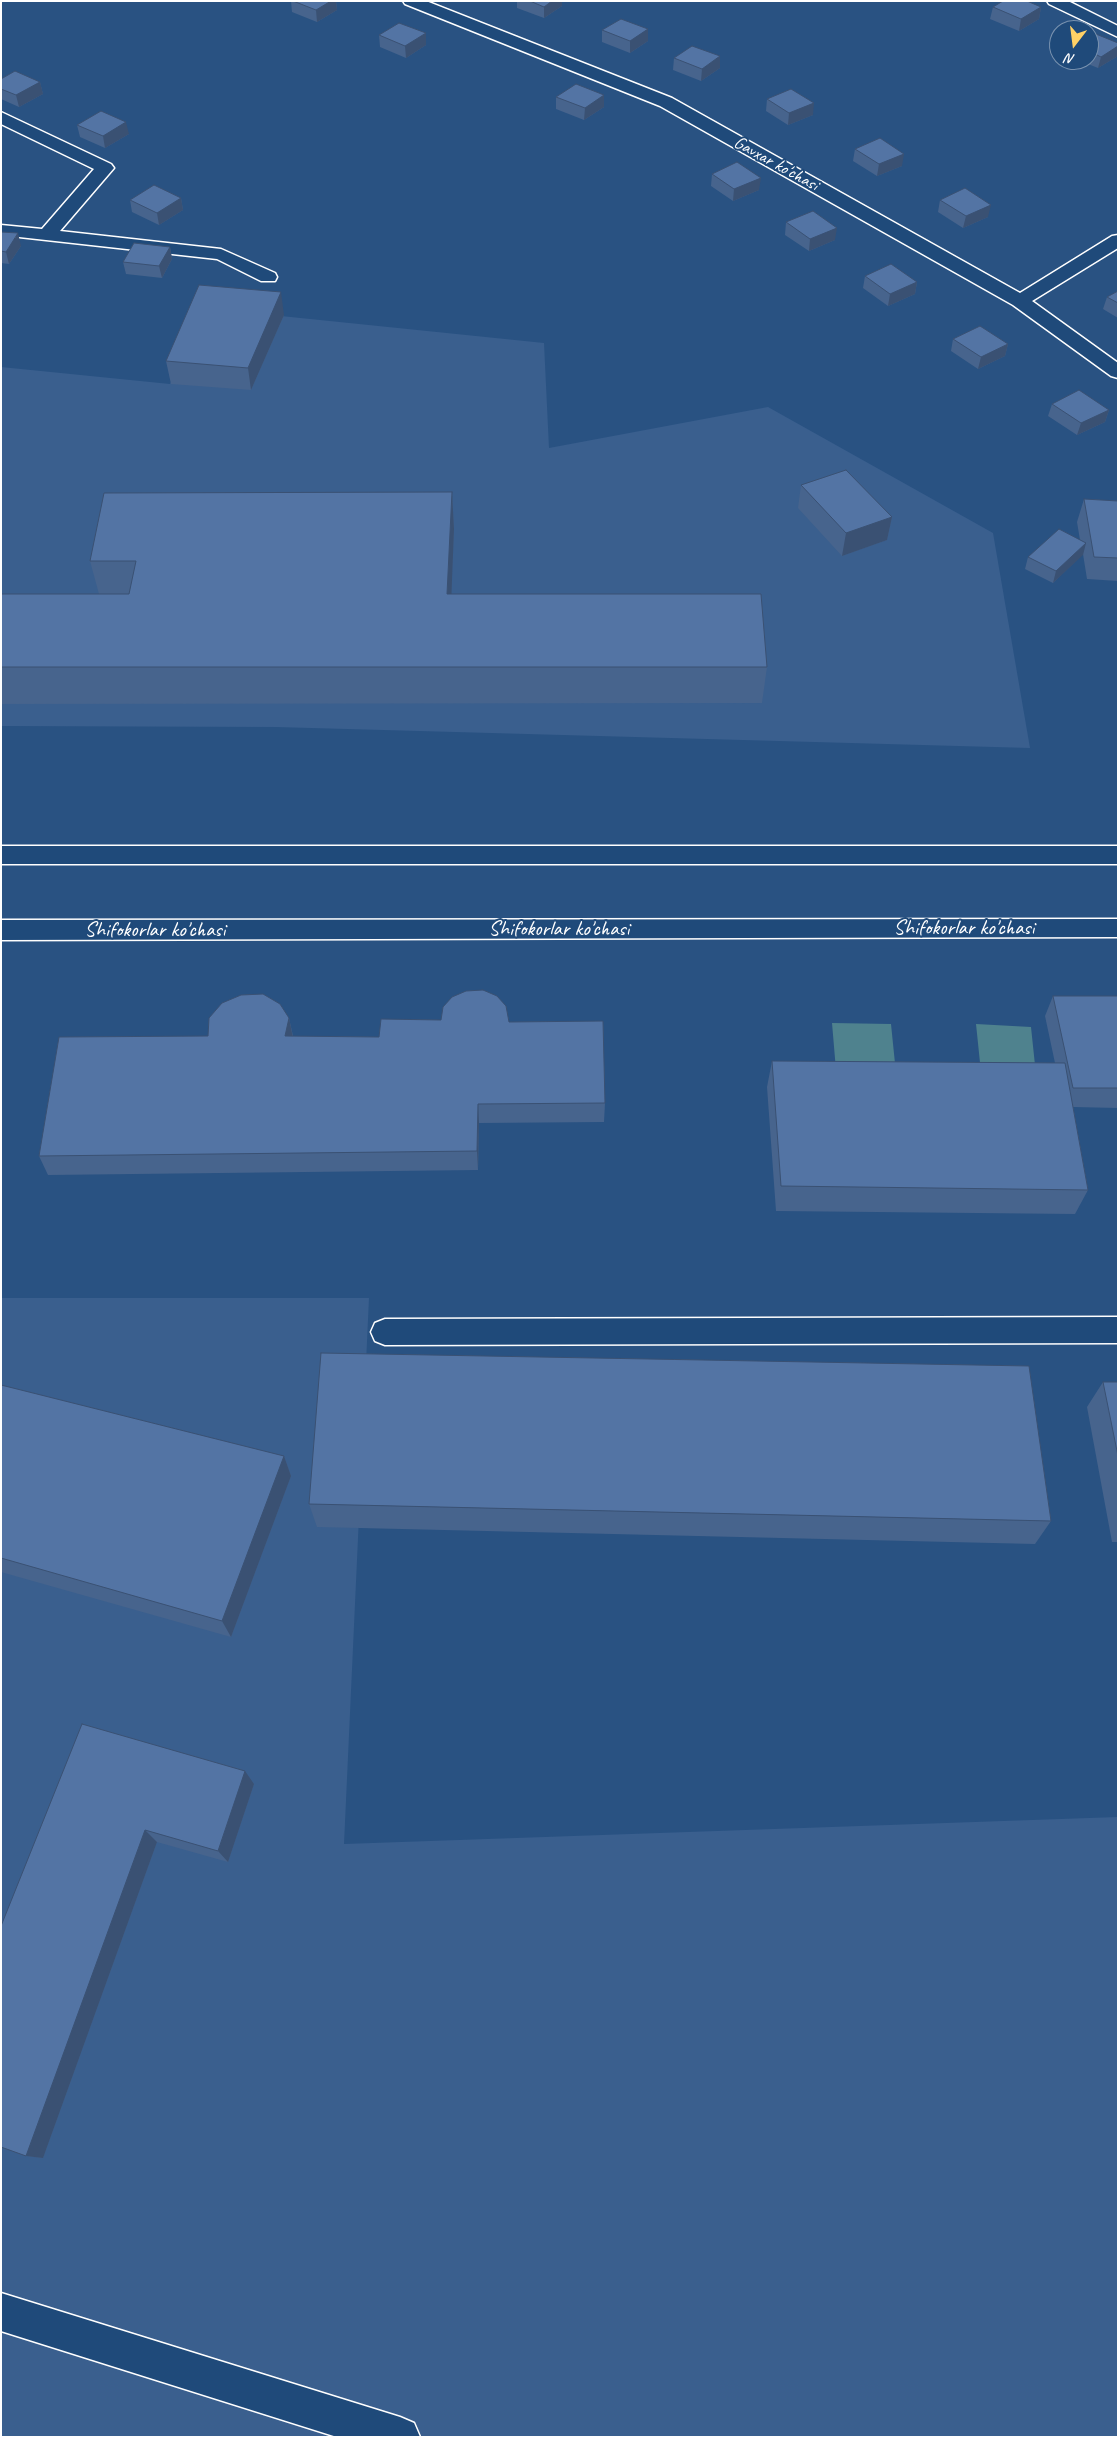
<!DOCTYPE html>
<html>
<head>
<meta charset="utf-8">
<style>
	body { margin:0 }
	#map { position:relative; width:1119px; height:2438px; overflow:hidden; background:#295282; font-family:Caveat,sans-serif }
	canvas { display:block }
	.frame { position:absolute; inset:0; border:2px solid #fff; pointer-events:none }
	.north { position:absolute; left:1049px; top:20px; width:50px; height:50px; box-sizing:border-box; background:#1f4a7a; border:1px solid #7992af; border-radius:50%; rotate:195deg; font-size:14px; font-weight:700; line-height:20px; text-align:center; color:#fff }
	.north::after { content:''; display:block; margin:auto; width:18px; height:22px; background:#ffd166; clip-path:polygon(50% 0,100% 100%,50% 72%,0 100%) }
</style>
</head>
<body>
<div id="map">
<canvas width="1119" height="2438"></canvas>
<div class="frame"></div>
<div class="north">N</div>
</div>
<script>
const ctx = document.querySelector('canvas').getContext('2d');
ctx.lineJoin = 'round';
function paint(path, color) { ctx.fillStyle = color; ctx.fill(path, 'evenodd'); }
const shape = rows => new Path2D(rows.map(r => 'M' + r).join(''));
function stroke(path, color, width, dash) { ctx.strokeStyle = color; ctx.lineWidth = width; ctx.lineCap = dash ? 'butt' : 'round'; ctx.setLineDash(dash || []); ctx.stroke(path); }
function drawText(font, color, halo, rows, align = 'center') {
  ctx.font = font + ' Caveat,sans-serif'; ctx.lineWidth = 4; ctx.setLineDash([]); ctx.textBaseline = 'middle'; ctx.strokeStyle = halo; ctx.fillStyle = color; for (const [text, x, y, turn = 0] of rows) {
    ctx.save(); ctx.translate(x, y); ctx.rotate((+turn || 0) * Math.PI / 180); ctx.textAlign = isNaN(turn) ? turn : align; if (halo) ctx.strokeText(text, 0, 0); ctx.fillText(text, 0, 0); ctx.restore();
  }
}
const built = shape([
	[203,308,544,343,549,448,768,407,993,533,1030,748,275,727,1,726,1,367,170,384],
	[1,1298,369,1298,344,1844,1118,1817,1118,2437,1,2437]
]);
const green = shape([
	[832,1023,891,1024,897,1083,837,1082],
	[976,1024,1031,1027,1037,1084,982,1082]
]);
const lane = shape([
	[1118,1317,1118,1343,385,1345,375,1341,371,1332,375,1323,385,1319,1118,1317],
	[1,2293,400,2417,414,2423,420,2437,337,2437,1,2331,1,2293]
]);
const street = shape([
	[403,1,426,1,672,98,1020,293,1112,236,1118,235,1118,248,1032,301,1118,363,1118,378,1111,376,1013,305,660,106,405,4,403,1],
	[1047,1,1068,1,1118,26,1118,37,1049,4,1047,1],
	[1,112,111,164,114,168,60,231,221,249,275,273,277,277,275,281,261,281,217,259,1,235,1,225,42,229,94,169,1,124,1,112]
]);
const secondary = shape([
	[1,846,1118,846,1118,864,1,864,1,846],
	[1118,919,1118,937,1,940,1,920,1118,919]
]);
const wall = shape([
	[291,1,336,1,337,10,317,22,292,12],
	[517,1,562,1,562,6,544,18,517,8],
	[993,7,1041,7,1039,19,1019,31,990,19],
	[602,30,648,41,630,53,602,42],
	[426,33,426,45,406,58,380,47,379,35],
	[1089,33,1118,43,1118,56,1098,68,1078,60,1089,60],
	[720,56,720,68,701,81,673,70,674,58],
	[1,79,40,82,43,94,19,107,1,99],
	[604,95,604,107,584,120,556,109,556,97],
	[767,99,813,115,788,125,766,111],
	[77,125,129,134,105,148,80,137],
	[855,149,902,166,877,176,853,161],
	[712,174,759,190,733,201,711,186],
	[181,198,183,210,159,225,132,212,130,200],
	[940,200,988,217,963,228,938,212],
	[786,222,835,240,809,251,785,235],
	[1,232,21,246,9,264,1,263],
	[170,247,172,259,162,278,126,274,123,262],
	[865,276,917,282,915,294,888,306,863,288],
	[1118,291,1118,318,1103,309,1107,297],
	[284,315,251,390,171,384,166,361],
	[953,339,1008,344,1005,356,978,369,951,351],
	[1052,404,1109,410,1105,422,1077,435,1048,416],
	[801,485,892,517,887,540,842,556,798,508],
	[452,492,454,529,451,594,767,667,762,703,1,704,1,594,99,594,90,561],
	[1084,499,1118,501,1118,581,1087,579,1083,554,1053,583,1025,569,1028,557,1080,540,1077,522],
	[1053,996,1118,996,1118,1108,1073,1107,1088,1190,1075,1214,776,1211,767,1087,772,1061,1055,1063,1045,1016],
	[289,1018,293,1036,379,1037,509,1022,605,1103,604,1122,479,1123,478,1170,48,1175,39,1156,208,1036],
	[1103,1382,1118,1382,1118,1542,1112,1542,1087,1407],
	[1,1385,284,1456,291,1476,231,1637,1,1572],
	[309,1504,1051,1521,1035,1544,317,1527],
	[82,1724,254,1784,228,1862,157,1842,43,2158,26,2156]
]);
const shadedWall = shape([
	[331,1,336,1,337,10,317,22,316,10],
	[552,1,562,1,562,6,544,18,544,7],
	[1041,7,1039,19,1019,31,1021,19],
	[648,29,648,41,630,53,630,41],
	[426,33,426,45,406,58,405,46],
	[1118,46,1118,56,1098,68,1101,57],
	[720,56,720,68,701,81,702,69],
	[40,82,43,94,19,107,16,95],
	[604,95,604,107,584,120,585,108],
	[814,103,813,115,788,125,789,113],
	[126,122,129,134,105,148,103,136],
	[904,154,902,166,877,176,879,164],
	[761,178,759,190,733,201,734,189],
	[181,198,183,210,159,225,157,213],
	[991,205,988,217,963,228,966,216],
	[837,228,835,240,809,251,810,239],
	[18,233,21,246,9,264,6,252],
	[170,247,172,259,162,278,159,266],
	[917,282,915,294,888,306,890,294],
	[281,292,284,315,251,390,248,368],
	[1008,344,1005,356,978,369,981,357],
	[1109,410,1105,422,1077,435,1081,423],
	[452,492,454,529,450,631,447,594],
	[892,517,887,540,842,556,846,533],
	[1086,543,1083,555,1053,583,1056,571],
	[289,1018,293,1038,285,1036],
	[478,1104,479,1123,478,1170,477,1151],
	[284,1456,291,1476,231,1637,222,1621],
	[245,1771,254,1784,228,1862,218,1851],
	[145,1830,157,1842,43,2158,26,2156]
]);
const building = shape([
	[293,1,331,1,316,10,293,1],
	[530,1,552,1,544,7,530,1],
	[1003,1,1027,1,1041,7,1021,19,993,7,1003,1],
	[621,19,648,29,630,41,602,30,621,19],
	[399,23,426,33,405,46,379,35,399,23],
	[1091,32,1118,43,1118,46,1101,57,1089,51,1089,33,1091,32],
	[692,46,720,56,702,69,674,58,692,46],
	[15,71,40,82,16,95,1,89,1,79,15,71],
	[576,84,604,95,585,108,556,97,576,84],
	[791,89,814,103,789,113,767,99,791,89],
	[101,111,126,122,103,136,77,125,101,111],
	[880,138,904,154,879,164,855,149,880,138],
	[737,162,761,178,734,189,712,174,737,162],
	[154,185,181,198,157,213,130,200,154,185],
	[965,188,991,205,966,216,940,200,965,188],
	[813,211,837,228,810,239,786,222,813,211],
	[1,232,18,233,6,252,1,251,1,232],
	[134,243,170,247,159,266,123,262,134,243],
	[891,264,917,282,890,294,865,276,891,264],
	[199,285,281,292,248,368,166,361,199,285],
	[1118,291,1118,303,1107,297,1118,291],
	[980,326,1008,344,981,357,953,339,980,326],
	[1079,390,1109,410,1081,423,1052,404,1079,390],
	[846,470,892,517,846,533,801,485,846,470],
	[452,492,447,594,761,594,767,667,1,667,1,594,129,594,136,561,90,561,104,493,452,492],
	[1084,499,1118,501,1118,558,1094,557,1084,499],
	[1059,529,1086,543,1056,571,1028,557,1059,529],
	[483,990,497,996,506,1006,509,1022,603,1021,605,1103,478,1104,477,1151,39,1156,59,1037,208,1036,209,1018,222,1003,241,995,263,994,280,1004,289,1018,285,1036,379,1037,381,1019,441,1020,443,1007,452,997,466,991,483,990],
	[1053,996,1118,996,1118,1088,1073,1088,1053,996],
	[772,1061,1065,1063,1088,1190,781,1186,772,1061],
	[321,1353,1029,1366,1051,1521,309,1504,321,1353],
	[1103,1382,1118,1382,1118,1456,1103,1382],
	[1,1385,284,1456,222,1621,1,1558,1,1385],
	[82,1724,245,1771,218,1851,145,1830,26,2156,1,2147,1,1926,82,1724]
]);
const farStreetnames = [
	["Gavxar ko'chasi",776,164,29]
];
const streetNames = [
	["Shifokorlar ko'chasi",964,928],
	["Shifokorlar ko'chasi",559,929],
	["Shifokorlar ko'chasi",155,930]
];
paint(built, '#3a5f8e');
paint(green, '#4f828e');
stroke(lane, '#fff', 3);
stroke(street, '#fff', 3);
stroke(secondary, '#fff', 3);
paint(lane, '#1f4a7a');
paint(street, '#1f4a7a');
paint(secondary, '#1f4a7a');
paint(wall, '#47648d');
paint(shadedWall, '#3a5173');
paint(building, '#5374a4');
stroke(building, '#3a5173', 1);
drawText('18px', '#fff', '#1f4a7a', farStreetnames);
drawText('21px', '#fff', '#1f4a7a', streetNames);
</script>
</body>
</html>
